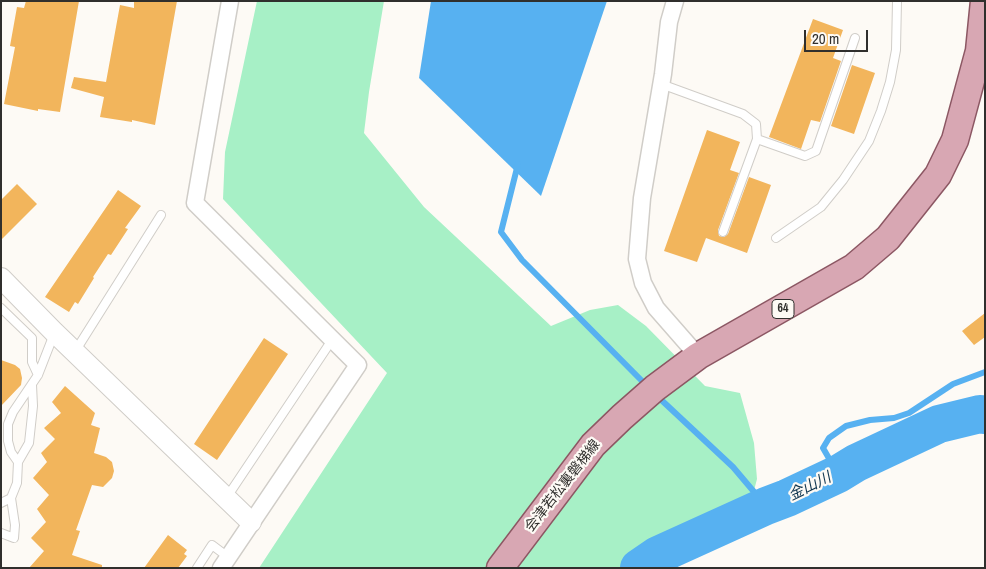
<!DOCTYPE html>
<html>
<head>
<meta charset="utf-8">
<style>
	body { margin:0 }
	#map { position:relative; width:986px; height:569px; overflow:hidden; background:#fdfaf5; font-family:"Archivo Narrow",sans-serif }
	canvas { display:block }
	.frame { position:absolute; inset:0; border:2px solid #302f2d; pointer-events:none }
	.scale { position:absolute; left:804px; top:30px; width:64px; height:22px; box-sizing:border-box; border:2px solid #302f2d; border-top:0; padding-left:6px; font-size:15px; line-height:18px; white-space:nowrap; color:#302f2d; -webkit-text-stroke:4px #fdfaf5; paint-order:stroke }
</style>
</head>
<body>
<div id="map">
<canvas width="986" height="569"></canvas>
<div class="frame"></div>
<div class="scale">20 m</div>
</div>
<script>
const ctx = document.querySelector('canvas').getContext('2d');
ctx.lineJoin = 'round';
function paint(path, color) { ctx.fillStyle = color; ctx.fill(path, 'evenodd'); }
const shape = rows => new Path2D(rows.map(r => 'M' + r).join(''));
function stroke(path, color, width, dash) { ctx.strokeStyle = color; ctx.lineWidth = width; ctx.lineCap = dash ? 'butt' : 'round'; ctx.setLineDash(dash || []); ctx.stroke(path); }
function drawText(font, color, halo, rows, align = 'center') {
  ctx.font = font + ' "Archivo Narrow","Noto Sans JP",sans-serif'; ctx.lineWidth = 4.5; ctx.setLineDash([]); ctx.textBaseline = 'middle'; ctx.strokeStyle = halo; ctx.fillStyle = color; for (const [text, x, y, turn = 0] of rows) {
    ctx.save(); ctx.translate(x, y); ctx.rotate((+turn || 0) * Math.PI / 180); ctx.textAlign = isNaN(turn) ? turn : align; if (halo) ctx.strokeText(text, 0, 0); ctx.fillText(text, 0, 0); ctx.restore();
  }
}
const green = shape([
	[257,1,384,1,369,92,364,133,424,207,551,326,590,310,618,305,646,326,705,386,740,393,754,443,757,479,751,502,720,523,627,563,621,568,259,568,387,373,223,199,225,152]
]);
const water = shape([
	[431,1,607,1,541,196,419,78]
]);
const stream = shape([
	[518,164,501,232,522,260,647,386],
	[656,395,733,467,766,506],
	[838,474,823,448,829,438,846,426,870,420,894,418,909,413,953,384,985,372]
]);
const river = shape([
	[639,568,658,555,766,506,787,498,838,474,856,463,939,424,980,414,985,415]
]);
const building = shape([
	[26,1,79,1,60,112,38,109,38,111,4,104,15,47,10,46,17,7,24,8],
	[134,1,177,1,155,125,132,120,132,122,100,117,104,97,71,88,74,77,106,82,120,5,134,8],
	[813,19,843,30,833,58,841,61,820,122,811,120,801,149,769,137],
	[852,65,875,73,854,134,831,126],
	[707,130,740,142,730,170,739,173,718,230,719,236,724,237,728,234,749,177,771,185,747,253,706,238,697,262,664,251],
	[17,184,37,204,1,240,1,200],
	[118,190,141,206,125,228,128,229,111,255,108,254,93,277,94,278,78,304,75,302,69,312,45,297],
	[985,313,985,337,974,345,962,331],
	[264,338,288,354,217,460,194,444],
	[1,360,15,365,20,369,22,378,21,385,1,406],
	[65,386,95,413,91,425,100,428,94,453,106,457,112,462,114,471,112,478,103,487,92,485,76,530,80,531,72,555,102,565,102,568,29,568,44,551,31,538,46,522,37,509,49,495,33,478,47,462,41,453,55,439,44,428,61,413,52,402],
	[168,535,187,550,184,554,187,556,178,568,144,568]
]);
const service = shape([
	[661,84,743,114,756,124,757,139,723,232],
	[757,139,805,156,816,151,855,38],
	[776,238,821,207,843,180,869,141,881,111,890,82,896,50,897,1],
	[1,308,32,338,32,362,38,375],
	[76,350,161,215],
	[18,462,29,443,33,406,32,385],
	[227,497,332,340],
	[1,503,11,498],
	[1,533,14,538,15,525,11,498,17,483,18,462,11,452,8,441,8,424,13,412,38,375,54,334],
	[197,568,212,545,228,557]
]);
const minor = shape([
	[675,1,669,22,663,74,642,198,637,259,643,283,656,308,698,356],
	[221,568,358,365,195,203,230,1]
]);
const tertiary = shape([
	[1,278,54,332,251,522]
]);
const primary = shape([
	[500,568,593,445,622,417,655,388,698,356,854,267,888,238,938,175,955,140,979,51,984,1]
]);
const shields = [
	[783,309,22]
];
const shieldNames = [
	["64",783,309]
];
const streetNames = [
	["会津若松裏磐梯線",563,486,-52]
];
const waterNames = [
	["金山川",810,487,-26]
];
paint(green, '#a7f0c6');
paint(water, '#57b1f1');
stroke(stream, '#57b1f1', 6);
stroke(river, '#57b1f1', 38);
paint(building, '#f2b55c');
stroke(service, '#d0cdc8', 10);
stroke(minor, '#d0cdc8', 19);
stroke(tertiary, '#d0cdc8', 22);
stroke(primary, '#8c5763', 29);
stroke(service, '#fff', 8);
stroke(minor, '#fff', 16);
stroke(tertiary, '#fff', 20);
stroke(primary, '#d8a7b3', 26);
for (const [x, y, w] of shields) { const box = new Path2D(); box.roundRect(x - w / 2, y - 9.5, w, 19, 4); ctx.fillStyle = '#fdfaf5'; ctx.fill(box); stroke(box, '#302f2d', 1); }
drawText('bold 12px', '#302f2d', null, shieldNames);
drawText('14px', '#302f2d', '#fdfaf5', streetNames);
drawText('italic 15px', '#0f354f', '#fdfaf5', waterNames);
</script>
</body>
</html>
